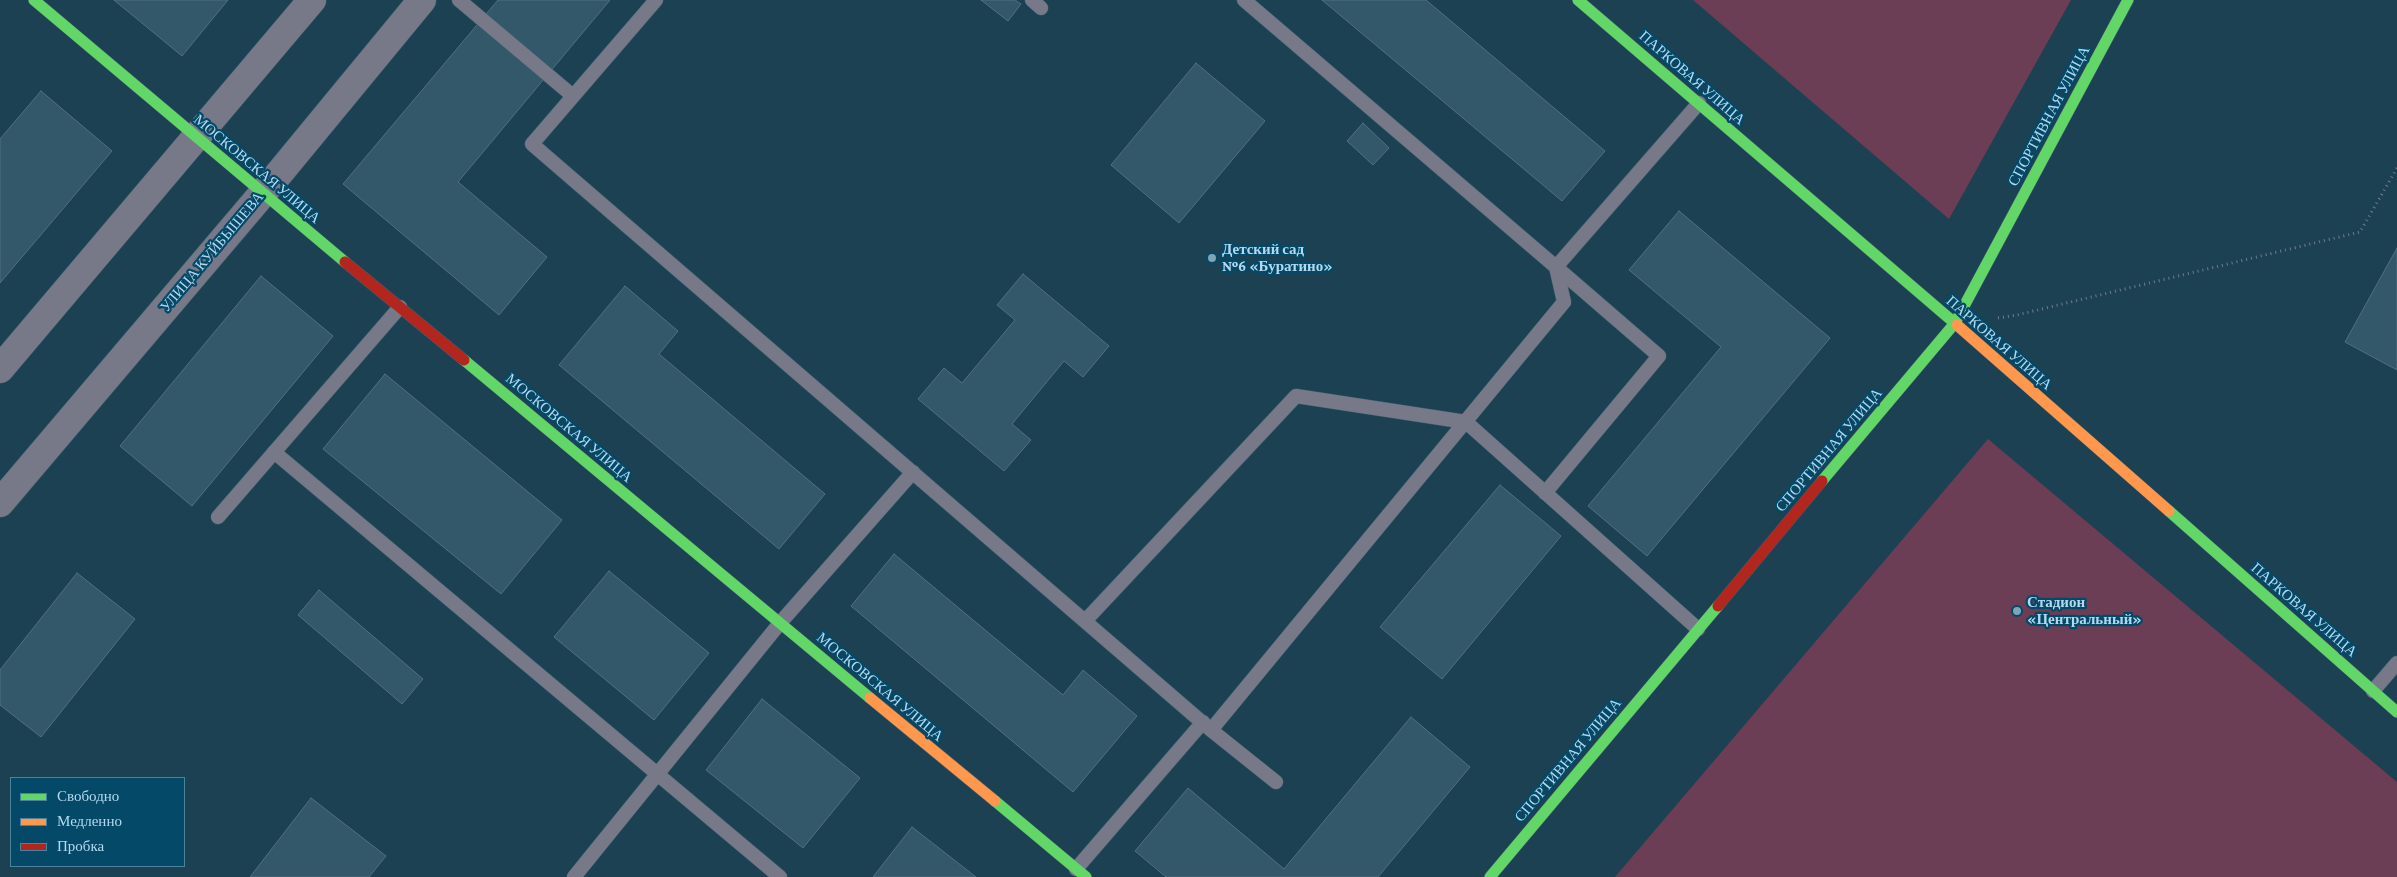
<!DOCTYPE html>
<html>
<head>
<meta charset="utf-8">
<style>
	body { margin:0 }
	#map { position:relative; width:2397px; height:877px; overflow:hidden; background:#1b4152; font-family:"Crimson Pro",serif }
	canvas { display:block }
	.legend { position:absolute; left:10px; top:777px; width:175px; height:90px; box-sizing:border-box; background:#054968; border:1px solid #4b839e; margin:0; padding:6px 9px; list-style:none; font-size:15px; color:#b4d9ef }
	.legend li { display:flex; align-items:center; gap:10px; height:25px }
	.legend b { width:25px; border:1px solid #4b839e }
</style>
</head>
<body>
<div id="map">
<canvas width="2397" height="877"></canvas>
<ul class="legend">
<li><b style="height:6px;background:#63d668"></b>Свободно</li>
<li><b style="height:6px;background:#ff974d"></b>Медленно</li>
<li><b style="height:6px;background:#b3261e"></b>Пробка</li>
</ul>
</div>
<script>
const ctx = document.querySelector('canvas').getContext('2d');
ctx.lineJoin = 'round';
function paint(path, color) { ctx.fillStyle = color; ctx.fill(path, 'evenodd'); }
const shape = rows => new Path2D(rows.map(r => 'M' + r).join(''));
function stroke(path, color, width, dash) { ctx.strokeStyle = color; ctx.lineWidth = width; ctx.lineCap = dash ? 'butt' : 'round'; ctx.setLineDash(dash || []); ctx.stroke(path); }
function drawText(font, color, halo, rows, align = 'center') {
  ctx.font = font + ' "Crimson Pro",serif'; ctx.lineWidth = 4.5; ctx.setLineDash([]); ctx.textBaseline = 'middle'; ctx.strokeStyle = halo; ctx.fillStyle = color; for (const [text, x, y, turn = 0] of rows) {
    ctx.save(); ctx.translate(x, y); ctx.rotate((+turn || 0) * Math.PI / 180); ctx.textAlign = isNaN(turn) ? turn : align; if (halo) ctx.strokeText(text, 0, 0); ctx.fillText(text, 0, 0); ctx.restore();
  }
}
const green = shape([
	[1693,0,2071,0,1949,219],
	[1988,439,2397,782,2397,877,1615,877]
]);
const building = shape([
	[114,0,228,0,182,56,114,0],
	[498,0,610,0,458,182,547,257,499,315,343,184,498,0],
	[981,0,1015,0,1021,4,1008,21,981,0],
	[1322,0,1426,0,1605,151,1562,201,1322,0],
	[1196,63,1265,121,1179,223,1111,165,1196,63],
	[41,91,112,151,0,283,0,139,41,91],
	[1363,123,1389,148,1373,165,1347,141,1363,123],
	[1679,211,1830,338,1647,556,1588,506,1721,347,1629,270,1679,211],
	[2397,248,2397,370,2345,342,2397,248],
	[1023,274,1109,346,1083,377,1064,361,1012,424,1031,440,1004,471,918,399,944,368,962,383,1015,320,997,305,1023,274],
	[261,276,333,336,192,506,120,446,261,276],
	[625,286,678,331,659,354,825,494,779,549,559,365,625,286],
	[385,374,562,520,501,594,323,449,385,374],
	[1500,485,1561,536,1442,679,1380,627,1500,485],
	[894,554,1063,695,1083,670,1137,716,1073,792,851,606,894,554],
	[609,571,709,653,654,720,554,637,609,571],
	[77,573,135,619,41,737,0,705,0,670,77,573],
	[319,590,423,679,402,704,298,615,319,590],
	[762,699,860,778,803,848,706,770,762,699],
	[1411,717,1470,767,1378,877,1166,877,1135,851,1188,788,1284,869,1411,717],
	[311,798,386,856,369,877,250,877,311,798],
	[912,827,976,877,873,877,912,827]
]);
const path = shape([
	[1998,318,2017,315,2360,232,2397,168]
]);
const lane = shape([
	[459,0,573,96],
	[656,0,532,144,1211,730,1564,302,1556,267,1659,356,1545,493],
	[1032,0,1041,8],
	[1244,0,1556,267,1699,103],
	[274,452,780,877],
	[218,517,400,307],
	[1085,621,1296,396,1466,422,1698,629],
	[2373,691,2397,663],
	[1211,730,1276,782],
	[1076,869,1203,722],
	[574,877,780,623,913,472]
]);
const street = shape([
	[0,369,312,0],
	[0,503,263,193,422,0]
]);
const fast = shape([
	[34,0,345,262],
	[1578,0,1957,325],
	[464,360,870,698],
	[1822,481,1955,323,2128,0],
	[2169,511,2397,712],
	[995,801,1086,877],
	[1490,877,1718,606]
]);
const slow = shape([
	[1957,325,2169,511],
	[870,698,995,801]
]);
const jam = shape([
	[345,262,464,360],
	[1718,606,1822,481]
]);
const markers = [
	[1212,258,5,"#7ea4b8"],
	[2017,611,5,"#7ea4b8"]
];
const streetNames = [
	["ПАРКОВАЯ УЛИЦА",1692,78,41],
	["СПОРТИВНАЯ УЛИЦА",2049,116,-62],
	["МОСКОВСКАЯ УЛИЦА",257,169,40],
	["УЛИЦА КУЙБЫШЕВА",212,252,-50],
	["ПАРКОВАЯ УЛИЦА",1999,343,41],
	["МОСКОВСКАЯ УЛИЦА",569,428,40],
	["СПОРТИВНАЯ УЛИЦА",1829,450,-50],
	["ПАРКОВАЯ УЛИЦА",2304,610,41],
	["МОСКОВСКАЯ УЛИЦА",880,687,40],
	["СПОРТИВНАЯ УЛИЦА",1568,760,-50]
];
const poiNames = [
	["Детский сад",1222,249],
	["№6 «Буратино»",1222,266],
	["Стадион",2027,602],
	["«Центральный»",2027,619]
];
paint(green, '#6c3e55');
paint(building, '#335869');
stroke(building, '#517181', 1);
stroke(lane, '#3e5e6d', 15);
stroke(street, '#3e5e6d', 29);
stroke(fast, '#3e5e6d', 12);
stroke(slow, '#3e5e6d', 12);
stroke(jam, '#3e5e6d', 12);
stroke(path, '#727b89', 3, [1, 4]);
stroke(lane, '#777989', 14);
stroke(street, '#777989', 28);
stroke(fast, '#63d668', 11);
stroke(slow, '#ff974d', 11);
stroke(jam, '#b3261e', 11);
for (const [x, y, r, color] of markers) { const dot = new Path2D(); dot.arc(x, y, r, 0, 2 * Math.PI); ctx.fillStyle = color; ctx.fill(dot); stroke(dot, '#054968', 2); }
drawText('15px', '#b4d9ef', '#054968', streetNames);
drawText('bold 15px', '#b4d9ef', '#054968', poiNames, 'left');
</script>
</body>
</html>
